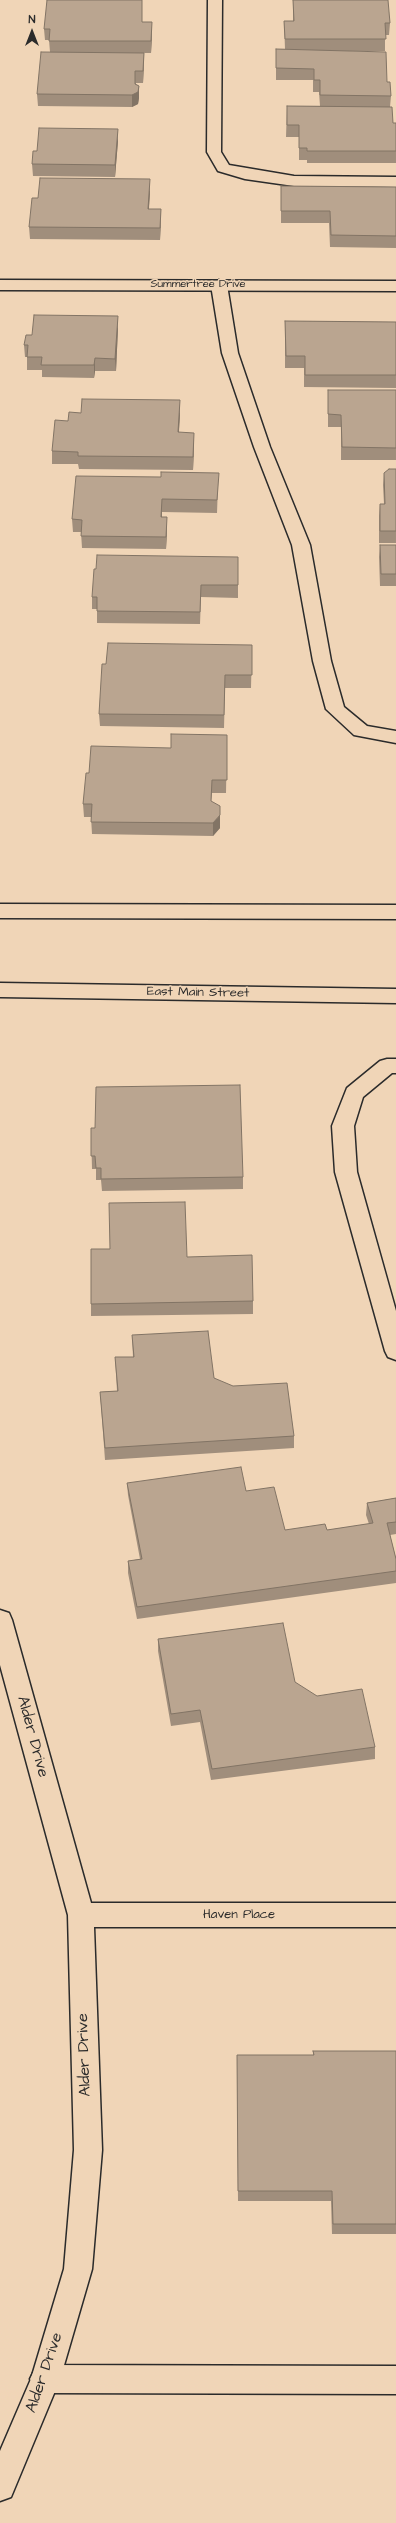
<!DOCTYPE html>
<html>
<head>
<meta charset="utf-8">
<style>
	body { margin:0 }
	#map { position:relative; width:396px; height:2523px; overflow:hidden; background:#f0d5b7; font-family:"Architects Daughter",sans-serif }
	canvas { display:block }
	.north { position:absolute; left:12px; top:12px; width:40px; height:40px; -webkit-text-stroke:3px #f0d5b7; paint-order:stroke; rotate:0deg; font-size:11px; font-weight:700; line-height:16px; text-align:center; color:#2b2b2b }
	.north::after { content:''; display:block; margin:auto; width:14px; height:18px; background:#2b2b2b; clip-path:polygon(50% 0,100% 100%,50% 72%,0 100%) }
</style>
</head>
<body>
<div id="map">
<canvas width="396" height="2523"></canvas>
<div class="north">N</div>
</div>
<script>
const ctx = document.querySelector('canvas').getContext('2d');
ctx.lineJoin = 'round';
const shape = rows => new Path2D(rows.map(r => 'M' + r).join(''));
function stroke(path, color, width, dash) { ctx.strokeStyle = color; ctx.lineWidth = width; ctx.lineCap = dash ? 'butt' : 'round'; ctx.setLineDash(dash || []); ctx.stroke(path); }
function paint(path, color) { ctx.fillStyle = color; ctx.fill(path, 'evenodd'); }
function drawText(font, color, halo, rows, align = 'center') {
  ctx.font = font + ' "Architects Daughter",sans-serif'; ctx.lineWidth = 3; ctx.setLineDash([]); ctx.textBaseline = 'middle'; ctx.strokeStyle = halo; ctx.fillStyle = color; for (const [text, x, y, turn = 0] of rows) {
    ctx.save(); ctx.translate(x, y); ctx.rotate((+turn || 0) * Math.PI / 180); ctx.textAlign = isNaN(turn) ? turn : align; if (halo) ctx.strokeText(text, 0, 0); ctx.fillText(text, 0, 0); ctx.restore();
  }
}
const service = shape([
	[208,0,222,0,221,152,229,165,294,176,396,177,396,187,294,186,245,179,218,171,207,152,208,0],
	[219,280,227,285,238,353,270,447,310,545,331,661,344,707,367,726,396,731,396,743,354,735,326,709,313,661,292,545,254,447,222,353,211,285,219,280],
	[387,1059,396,1059,396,1073,392,1073,363,1097,354,1126,357,1172,396,1311,396,1360,388,1357,385,1351,335,1172,332,1126,347,1088,380,1061,387,1059],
	[45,2365,396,2366,396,2394,45,2393,35,2389,30,2379,35,2369,45,2365]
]);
const minor = shape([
	[0,280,396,281,396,291,0,290,0,280],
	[0,1610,9,1613,12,1620,91,1903,396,1903,396,1927,94,1927,102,2150,92,2269,60,2379,11,2497,0,2501,0,2451,31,2379,64,2269,74,2150,68,1915,0,1665,0,1610]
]);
const secondary = shape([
	[0,904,396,905,396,919,0,918,0,904],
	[0,983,396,989,396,1003,0,997,0,983]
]);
const wall = shape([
	[293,0,390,23,389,35,385,35,385,51,338,51,387,82,391,96,390,107,393,123,396,123,396,163,307,163,307,160,299,160,299,137,286,137,287,106,320,106,319,92,313,92,313,80,276,80,276,49,285,49,284,21,293,21],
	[142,12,142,22,152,34,151,53,144,53,143,83,136,83,136,84,139,86,139,98,138,104,132,107,38,106,37,94,50,52,49,40,45,40,44,29],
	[118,141,115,177,33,176,32,164,37,151],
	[281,186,396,187,396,248,330,247,329,223,281,223],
	[150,191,149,209,161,209,160,240,30,239,29,227,38,198],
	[285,321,396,322,396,388,304,387,304,368,285,368],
	[118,328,116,371,95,371,94,378,42,377,42,370,27,370,27,357,25,357,24,345,32,335],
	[328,390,396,390,396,460,341,460,341,427,328,427],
	[81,413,180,413,179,432,194,445,193,470,79,469,78,464,52,464,52,451,68,421],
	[396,469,396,543,379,543,379,516,380,504,384,504,383,485,384,473],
	[218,485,217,513,162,512,162,517,167,530,166,549,82,548,81,532,73,532,72,519],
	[380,545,396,545,396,586,380,586,379,557],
	[238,557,238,598,201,597,200,624,97,623,97,609,92,609,92,597],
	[252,645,251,688,225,688,224,728,100,726,99,714,106,664],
	[227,735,226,793,212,793,211,801,220,828,213,836,92,834,91,817,84,817,83,804,89,773,171,748],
	[91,1128,243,1177,243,1189,102,1191,101,1180,96,1180,96,1169,92,1169],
	[187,1257,253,1301,253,1314,91,1316,91,1304],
	[132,1335,214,1378,294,1436,294,1448,105,1460,100,1392,117,1391,115,1357,133,1357],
	[127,1483,246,1491,285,1530,327,1530,369,1524,366,1515,367,1503,396,1498,396,1534,390,1535,396,1559,396,1583,137,1619,128,1573,128,1561,140,1559,128,1495],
	[158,1639,295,1682,375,1747,375,1759,211,1780,200,1722,171,1726,158,1651],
	[313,2051,396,2051,396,2234,332,2234,331,2201,238,2201,237,2055,313,2055]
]);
const shadedWall = shape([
	[152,22,152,34,151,53,151,41],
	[144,53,144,64,143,83,143,71],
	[135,71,135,94,139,86,139,98,138,104,132,107,132,95,135,84],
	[118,129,118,141,115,177,115,165],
	[150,179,150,191,148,221,148,209],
	[161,209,161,221,160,240,160,228],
	[118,316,118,328,116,371,115,359],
	[95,358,95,371,94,378,94,365],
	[180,400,180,413,178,445,178,432],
	[194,433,194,445,193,470,193,457],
	[162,499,162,512,161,530,161,517],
	[167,517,167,530,166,549,166,537],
	[220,815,220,828,213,836,213,823]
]);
const building = shape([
	[47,0,142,0,142,22,152,22,151,41,49,41,50,29,44,29,47,0],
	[293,0,388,0,390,23,385,23,386,39,285,39,284,21,294,21,293,0],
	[276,49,386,52,387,82,390,82,391,96,320,95,320,80,314,80,314,69,276,68,276,49],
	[41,52,144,53,143,71,135,71,135,84,139,86,138,92,132,95,37,94,41,52],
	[287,106,392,107,393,123,396,123,396,151,307,151,307,148,299,148,299,125,287,125,287,106],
	[39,128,118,129,115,165,32,164,33,151,37,151,39,128],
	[40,178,150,179,148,209,161,209,160,228,29,227,32,198,38,198,40,178],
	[281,186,396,187,396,236,331,235,330,211,281,211,281,186],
	[34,315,118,316,115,359,95,358,94,365,41,365,42,357,27,357,28,345,24,345,26,335,32,335,34,315],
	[285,321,396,322,396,375,305,375,305,356,286,356,285,321],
	[328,390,396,390,396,448,342,447,341,415,328,414,328,390],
	[82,399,180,400,178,432,194,433,193,457,78,456,78,452,52,451,55,420,68,421,69,412,81,413,82,399],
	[389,469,396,469,396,531,380,531,380,504,385,504,384,473,389,469],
	[161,472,219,473,217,500,162,499,161,517,167,517,166,537,81,536,82,520,72,519,76,476,161,477,161,472],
	[380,545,396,545,396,574,381,574,380,545],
	[97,555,238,557,238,585,201,585,200,612,97,611,97,597,92,597,94,569,96,569,97,555],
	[108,643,252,645,252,675,225,675,224,715,99,714,102,664,106,664,108,643],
	[171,734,227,735,227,780,212,780,211,801,220,806,220,815,213,823,91,822,92,804,83,804,86,773,89,773,91,746,171,748,171,734],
	[240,1085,243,1177,101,1179,101,1168,96,1168,95,1156,91,1156,91,1128,95,1128,96,1087,240,1085],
	[185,1202,187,1257,252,1255,253,1301,91,1304,91,1249,110,1249,109,1203,185,1202],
	[208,1331,214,1378,233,1386,287,1383,294,1436,105,1448,100,1392,118,1391,115,1357,134,1357,132,1335,208,1331],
	[241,1467,246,1491,274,1487,285,1530,325,1524,327,1530,373,1523,367,1503,396,1498,396,1522,387,1523,396,1559,396,1571,137,1607,128,1561,142,1559,127,1483,241,1467],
	[283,1623,295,1682,317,1696,362,1689,375,1747,212,1769,200,1710,171,1714,158,1639,283,1623],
	[313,2051,396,2051,396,2224,333,2224,332,2191,238,2191,237,2055,314,2055,313,2051]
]);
const farStreetnames = [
	["Summertree Drive",198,285]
];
const streetNames = [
	["East Main Street",198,993,1],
	["Haven Place",239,1915]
];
const nearStreetnames = [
	["Alder Drive",32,1737,75],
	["Alder Drive",85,2055,-92],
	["Alder Drive",45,2373,-71]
];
stroke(service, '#2b2b2b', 3);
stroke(minor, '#2b2b2b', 3);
stroke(secondary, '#2b2b2b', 3);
paint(service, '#f0d5b7');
paint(minor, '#f0d5b7');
paint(secondary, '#f0d5b7');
paint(wall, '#a08e7c');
paint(shadedWall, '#827465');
paint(building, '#baa590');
stroke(building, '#827465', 1);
drawText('11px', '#2b2b2b', '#f0d5b7', farStreetnames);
drawText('13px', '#2b2b2b', '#f0d5b7', streetNames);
drawText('16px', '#2b2b2b', '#f0d5b7', nearStreetnames);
</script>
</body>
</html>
